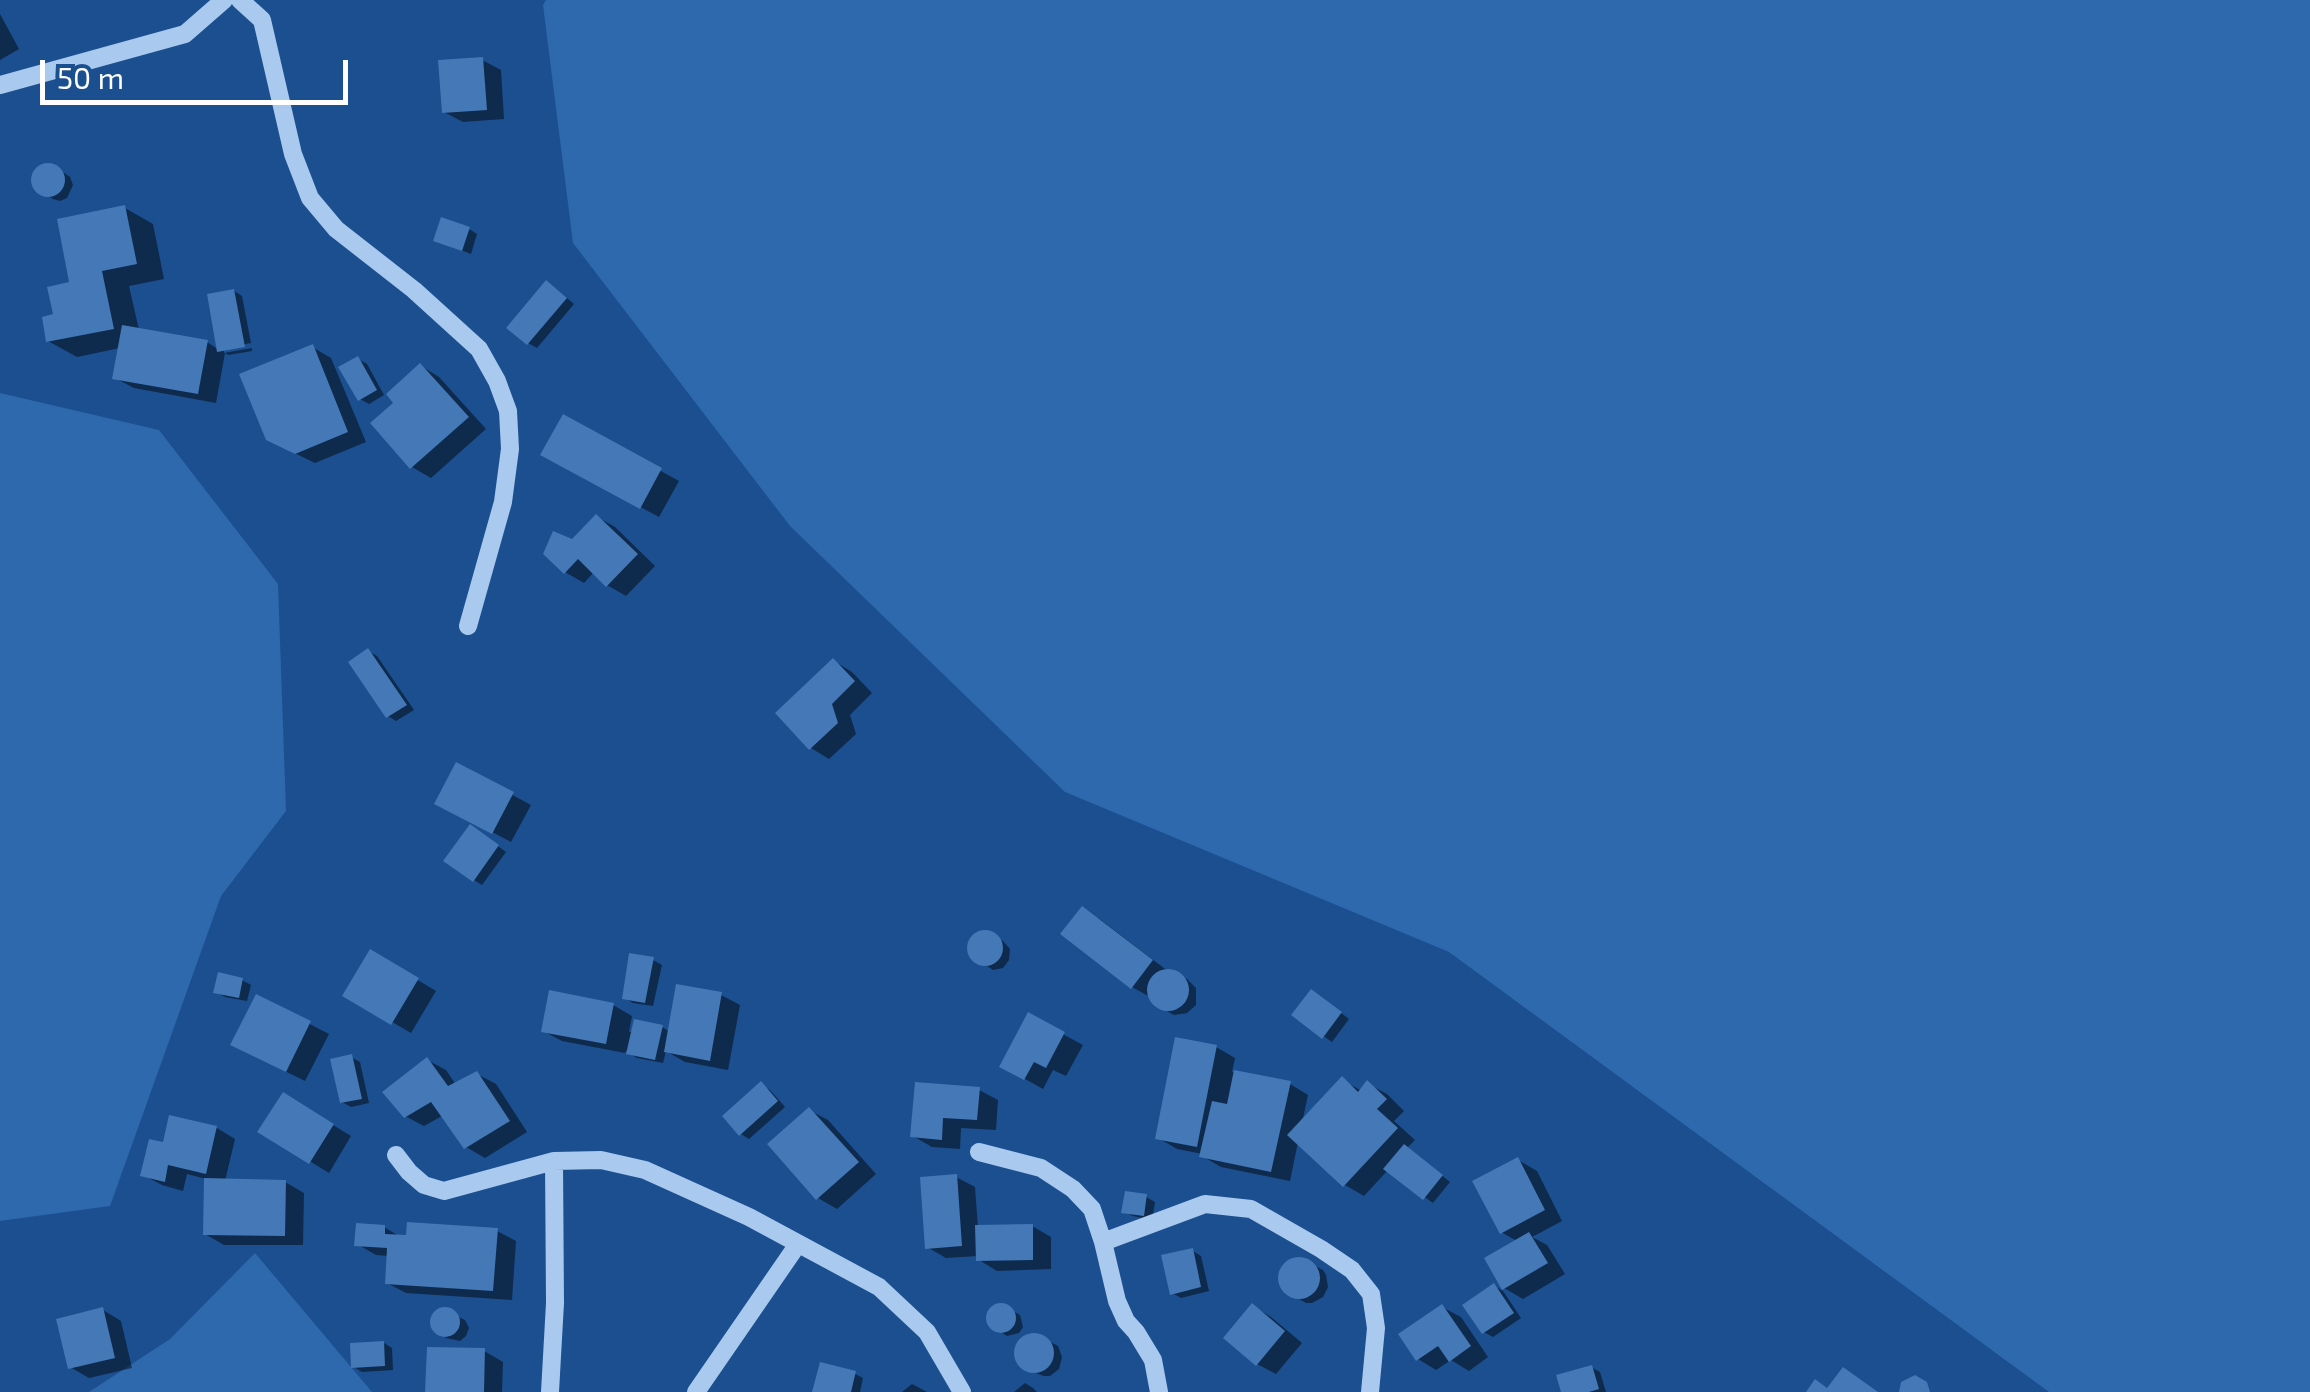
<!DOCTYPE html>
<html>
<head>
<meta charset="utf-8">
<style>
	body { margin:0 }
	#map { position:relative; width:2310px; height:1392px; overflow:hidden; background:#1b4f8f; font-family:"Exo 2",sans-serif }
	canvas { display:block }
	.scale { position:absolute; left:40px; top:60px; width:308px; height:45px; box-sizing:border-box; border:5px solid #fff; border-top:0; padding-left:12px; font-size:30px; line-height:35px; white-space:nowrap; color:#fff; -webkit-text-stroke:8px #1b4f8f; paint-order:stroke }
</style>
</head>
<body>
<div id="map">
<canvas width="2310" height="1392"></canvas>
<div class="scale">50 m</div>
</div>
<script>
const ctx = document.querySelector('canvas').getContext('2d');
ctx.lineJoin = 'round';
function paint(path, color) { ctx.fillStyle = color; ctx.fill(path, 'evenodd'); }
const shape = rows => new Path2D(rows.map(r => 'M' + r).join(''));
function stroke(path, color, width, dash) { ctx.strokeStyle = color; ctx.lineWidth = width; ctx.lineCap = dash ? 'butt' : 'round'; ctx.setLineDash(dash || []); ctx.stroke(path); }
const green = shape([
	[546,0,2310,0,2310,1392,2049,1392,1449,952,1065,792,790,526,573,243,543,5],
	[0,393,159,430,278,584,286,811,221,896,110,1206,0,1221],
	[255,1253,372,1392,89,1392,170,1339]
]);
const shadow = shape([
	[0,14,19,49,0,60],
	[482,60,501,70,504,119,463,122,444,112],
	[46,165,54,166,70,177,73,185,67,198,60,201,53,199,37,189,33,183,34,175,39,169],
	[125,208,153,224,164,279,129,286,139,330,207,342,219,350,234,291,242,296,251,343,224,348,224,353,252,348,252,351,228,355,225,353,216,403,134,388,115,378,120,348,77,357,48,341,56,316,72,284],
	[469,229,477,234,471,254,445,244],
	[555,288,574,304,537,348,528,343],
	[312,347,331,358,366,442,315,463,288,450],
	[358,359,367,364,384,395,369,404,360,399],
	[421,366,439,377,486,429,431,478,412,467,397,403],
	[564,418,679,481,659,517,562,465],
	[597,517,615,527,655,566,626,596,607,585,594,572,584,583,565,572,572,542],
	[368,651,377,656,414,710,396,721,388,716],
	[834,661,852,672,872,693,850,715,856,734,829,759,811,748],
	[457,765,531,805,511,842,456,813],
	[479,832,506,852,482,885,474,880],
	[1082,909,1101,920,1169,972,1187,979,1196,988,1196,1005,1187,1013,1174,1015,1158,1006,1152,998,1132,987],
	[988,933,1003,941,1010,949,1009,960,1003,968,993,970,971,955,970,946,974,937],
	[371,952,436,991,411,1033,346,995],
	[653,960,662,965,653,1006,633,1003,625,998],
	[242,980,251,985,247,1001,225,997,216,992],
	[721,995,740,1005,728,1070,685,1062,666,1051,663,1063,637,1058,626,1051,625,1053,562,1041,543,1031,613,1005,632,1016,629,1032,662,1027,670,1032],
	[257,997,329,1034,305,1081,252,1055],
	[1320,997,1349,1019,1332,1042,1294,1015],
	[1029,1016,1083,1045,1066,1076,1053,1070,1043,1089,1002,1066],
	[1216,1047,1235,1058,1232,1072,1290,1084,1308,1095,1302,1123,1342,1080,1362,1091,1368,1084,1387,1094,1404,1111,1394,1121,1415,1140,1407,1148,1450,1182,1433,1203,1388,1170,1364,1196,1345,1185,1298,1142,1290,1181,1221,1167,1202,1156,1203,1154,1177,1149,1158,1138],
	[351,1057,360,1062,369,1103,351,1107,342,1102],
	[427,1060,446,1070,456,1085,477,1074,496,1084,527,1132,485,1158,466,1147,442,1116,424,1126,405,1116],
	[761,1085,770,1090,785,1107,749,1139,741,1134],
	[979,1090,998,1100,996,1130,961,1128,960,1149,932,1147,913,1136],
	[302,1106,351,1136,329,1173,261,1131],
	[809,1110,828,1120,876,1174,837,1209,818,1198],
	[171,1118,217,1128,235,1139,225,1181,285,1182,304,1193,303,1245,224,1245,205,1234,206,1179,187,1174,183,1191,162,1185,143,1175,165,1145],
	[1518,1160,1537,1171,1562,1221,1532,1237,1547,1245,1565,1274,1523,1299,1504,1288,1517,1241,1501,1232],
	[956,1177,975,1187,978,1228,1032,1226,1051,1237,1051,1269,997,1271,979,1260,978,1256,946,1258,927,1247],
	[1146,1197,1155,1202,1152,1220,1133,1216,1124,1212],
	[384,1227,402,1238,497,1231,516,1241,512,1300,406,1293,387,1283,389,1256,376,1255,357,1244],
	[1193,1251,1201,1256,1209,1291,1181,1298,1172,1293],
	[1301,1259,1323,1270,1326,1275,1328,1287,1323,1297,1312,1303,1306,1303,1294,1296,1284,1290,1281,1285,1281,1273,1288,1262],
	[1494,1286,1503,1291,1521,1318,1493,1337,1484,1332],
	[1004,1306,1020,1315,1023,1327,1019,1333,1007,1336,990,1325,989,1313,996,1307],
	[1253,1306,1271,1317,1302,1343,1276,1374,1257,1364],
	[1442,1307,1461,1317,1488,1357,1469,1371,1451,1360,1436,1370,1418,1359],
	[103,1310,121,1321,132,1368,89,1378,70,1367],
	[443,1310,465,1320,469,1328,466,1336,460,1341,446,1338,437,1332,432,1325,436,1313],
	[1032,1335,1037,1335,1058,1346,1062,1357,1059,1369,1050,1376,1044,1376,1033,1372,1023,1367,1017,1357,1022,1341],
	[384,1343,392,1348,393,1370,362,1372,354,1367],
	[484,1351,503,1362,502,1392,428,1392],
	[1591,1367,1600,1372,1606,1392,1563,1392],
	[855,1374,863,1378,860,1392,815,1392],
	[1025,1383,1033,1388,1037,1392,1014,1392],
	[912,1384,927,1392,902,1392]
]);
const building = shape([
	[483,57,487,110,442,113,438,60],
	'31 180a17 17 0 1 1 34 0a17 17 0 1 1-34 0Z',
	[125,205,137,264,102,271,114,329,46,342,42,317,53,314,47,287,69,282,57,219],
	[441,217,470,227,462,251,433,241],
	[546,280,567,298,527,345,506,328],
	[234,289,245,347,217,352,207,294],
	[122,325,208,340,198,394,112,379],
	[313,344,348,432,295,454,266,440,239,374],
	[358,356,377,390,358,401,338,367],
	[420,363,469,417,410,469,370,423,393,403,386,394],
	[563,414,662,468,640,509,540,455],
	[596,514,638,554,606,587,578,559,564,574,543,554,553,531,572,539],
	[368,648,407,705,386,718,348,662],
	[833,658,855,681,832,704,838,723,809,750,775,713],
	[456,762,514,792,492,834,434,804],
	[470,824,499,845,473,882,443,861],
	[1082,906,1153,960,1131,989,1060,934],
	'967 948a18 18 0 1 1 36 0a18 18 0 1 1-36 0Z',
	[370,949,419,978,391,1025,342,996],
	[629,953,654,957,645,1003,622,999],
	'1147 990a21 21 0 1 1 42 0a21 21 0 1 1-42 0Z',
	[218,972,243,978,239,998,213,993],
	[676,984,722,992,710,1061,664,1052],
	[1311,989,1342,1012,1322,1039,1291,1015],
	[549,990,614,1003,606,1044,541,1032],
	[256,994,311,1021,286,1072,230,1045],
	[1028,1012,1065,1032,1046,1068,1034,1062,1024,1080,999,1067],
	[634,1019,663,1025,655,1060,626,1054],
	[1175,1037,1217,1045,1197,1147,1155,1139],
	[352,1054,362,1099,340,1103,330,1059],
	[427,1057,448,1086,477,1071,510,1121,464,1149,431,1102,404,1118,382,1092],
	[1234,1070,1291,1081,1271,1172,1199,1157,1212,1101,1227,1104],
	[1342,1076,1358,1092,1367,1080,1387,1099,1377,1109,1398,1128,1343,1187,1287,1135],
	[761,1081,778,1101,739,1136,722,1116],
	[915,1082,980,1087,977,1120,943,1118,942,1140,910,1137],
	[283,1092,334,1124,309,1164,257,1132],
	[809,1107,859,1162,816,1200,767,1144],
	[169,1115,217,1126,206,1174,168,1165,165,1182,140,1176,149,1139,163,1142],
	[1404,1144,1443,1175,1423,1200,1383,1169],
	[1518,1157,1545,1210,1500,1234,1472,1181],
	[957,1174,962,1246,925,1249,920,1177],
	[204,1178,286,1180,285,1236,203,1235],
	[1125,1191,1147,1194,1144,1216,1121,1213],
	[407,1222,498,1228,493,1291,385,1284,387,1248,354,1246,356,1223,385,1225,385,1234,406,1235],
	[1033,1224,1033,1260,976,1261,975,1225],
	[1529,1232,1548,1263,1502,1290,1484,1258],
	[1193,1248,1201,1287,1170,1295,1161,1255],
	'1278 1278a21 21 0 1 1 42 0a21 21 0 1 1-42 0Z',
	[1494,1283,1514,1313,1482,1334,1462,1305],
	[1252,1303,1285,1331,1256,1366,1223,1338],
	'986 1318a15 15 0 1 1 30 0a15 15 0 1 1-30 0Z',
	[1442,1304,1471,1346,1449,1362,1438,1346,1416,1361,1398,1334],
	'430 1322a15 15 0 1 1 30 0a15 15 0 1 1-30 0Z',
	[103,1307,115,1358,68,1369,56,1319],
	'1014 1353a20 20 0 1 1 40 0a20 20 0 1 1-40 0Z',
	[384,1341,385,1366,351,1368,350,1343],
	[427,1347,485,1348,484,1392,425,1392],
	[820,1362,856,1371,851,1392,812,1392],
	[1592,1365,1599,1389,1589,1392,1561,1392,1556,1375],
	[1843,1367,1878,1392,1806,1392,1815,1379,1827,1388],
	[1915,1375,1927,1382,1930,1392,1899,1392,1901,1382]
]);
const minor = shape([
	[240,0,262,20,293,154,310,198,336,229,414,290,479,349,497,381,508,411,510,449,503,502,468,626],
	[0,85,185,34,224,0],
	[979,1152,1041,1168,1073,1189,1092,1209,1103,1242],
	[396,1155,409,1172,424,1185,444,1191,554,1161,601,1160,645,1170,749,1217,879,1287,927,1332,962,1392],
	[550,1392,555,1303,554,1161],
	[696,1392,798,1244],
	[1159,1392,1153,1360,1136,1332,1126,1321,1117,1301,1103,1242,1205,1204,1251,1209,1321,1249,1352,1270,1371,1294,1376,1328,1370,1392]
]);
paint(green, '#2e69ad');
paint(shadow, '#0007');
paint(building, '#4478b7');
stroke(minor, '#a9c9ee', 18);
</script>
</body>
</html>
